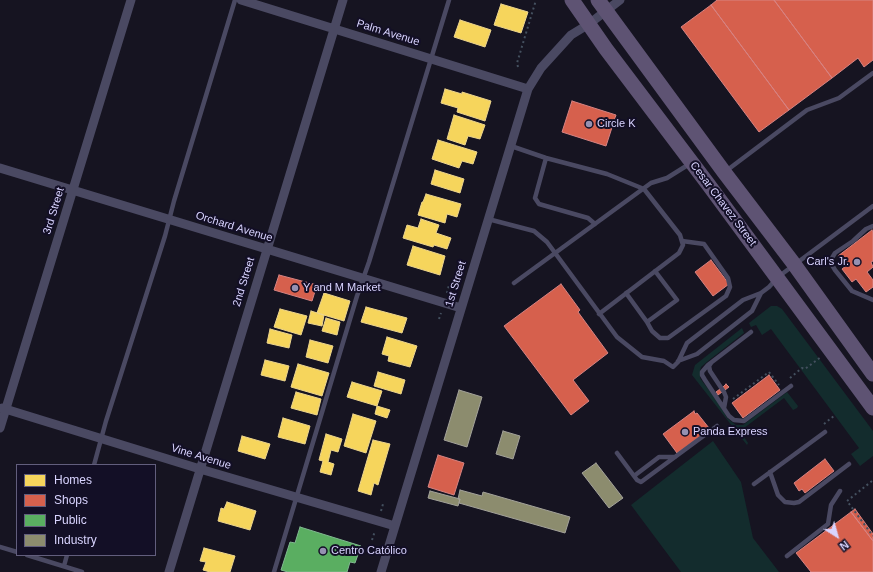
<!DOCTYPE html>
<html>
<head>
<meta charset="utf-8">
<style>
	body { margin:0 }
	#map { position:relative; width:873px; height:572px; overflow:hidden; background:#161421; font-family:Arial,sans-serif }
	canvas { display:block }
	.legend { position:absolute; left:16px; top:464px; width:140px; height:92px; box-sizing:border-box; background:#130f26; border:1px solid #625e7d; margin:0; padding:5px 7px; list-style:none; font-size:12px; color:#d9d4ff }
	.legend li { display:flex; align-items:center; gap:8px; height:20px }
	.legend b { width:20px; border:1px solid #625e7d }
	.north { position:absolute; left:817px; top:516px; width:40px; height:40px; -webkit-text-stroke:3px #130f26; paint-order:stroke; rotate:143deg; font-size:11px; font-weight:700; line-height:16px; text-align:center; color:#d9d4ff }
	.north::after { content:''; display:block; margin:auto; width:14px; height:18px; background:#d9d4ff; clip-path:polygon(50% 0,100% 100%,50% 72%,0 100%) }
</style>
</head>
<body>
<div id="map">
<canvas width="873" height="572"></canvas>
<ul class="legend">
<li><b style="height:11px;background:#f6d55c"></b>Homes</li>
<li><b style="height:11px;background:#d6604d"></b>Shops</li>
<li><b style="height:11px;background:#5aae61"></b>Public</li>
<li><b style="height:11px;background:#8c8c6e"></b>Industry</li>
</ul>
<div class="north">N</div>
</div>
<script>
const ctx = document.querySelector('canvas').getContext('2d');
ctx.lineJoin = 'round';
function paint(path, color) { ctx.fillStyle = color; ctx.fill(path, 'evenodd'); }
const shape = rows => new Path2D(rows.map(r => 'M' + r).join(''));
function stroke(path, color, width, dash) { ctx.strokeStyle = color; ctx.lineWidth = width; ctx.lineCap = dash ? 'butt' : 'round'; ctx.setLineDash(dash || []); ctx.stroke(path); }
function drawText(font, color, halo, rows, align = 'center') {
  ctx.font = font + ' Arial,sans-serif'; ctx.lineWidth = 4; ctx.setLineDash([]); ctx.textBaseline = 'middle'; ctx.strokeStyle = halo; ctx.fillStyle = color; for (const [text, x, y, turn = 0] of rows) {
    ctx.save(); ctx.translate(x, y); ctx.rotate((+turn || 0) * Math.PI / 180); ctx.textAlign = isNaN(turn) ? turn : align; if (halo) ctx.strokeText(text, 0, 0); ctx.fillText(text, 0, 0); ctx.restore();
  }
}
const green = shape([
	[771,306,777,306,782,309,873,431,873,456,860,466,851,454,859,448,771,329,762,335,756,325,751,327,749,323],
	[742,328,744,333,708,361,701,367,700,371,700,378,702,381,719,403,727,418,736,425,743,425,787,392,798,406,797,408,793,410,784,398,740,431,748,443,747,445,692,375,695,365],
	[713,441,741,482,753,538,779,572,681,572,631,505]
]);
const homes = shape([
	[501,4,528,12,521,33,494,25,501,4],
	[460,20,491,30,485,47,454,37,460,20],
	[445,89,462,94,462,92,491,101,485,121,457,112,458,108,441,103,445,89],
	[454,115,485,125,480,139,468,136,465,145,447,139,454,115],
	[438,140,477,152,473,164,462,161,459,168,432,159,438,140],
	[435,170,464,179,460,193,431,184,435,170],
	[426,194,461,204,457,217,447,214,445,223,418,215,422,202,423,202,426,194],
	[421,219,439,225,436,233,451,238,447,249,434,245,433,247,403,238,407,225,418,228,421,219],
	[413,246,445,256,440,275,407,265,413,246],
	[324,293,350,301,344,321,317,313,324,293],
	[366,307,407,318,402,333,361,322,366,307],
	[280,309,307,316,301,335,274,327,280,309],
	[311,311,324,315,322,326,308,323,311,311],
	[326,318,340,322,337,335,322,331,326,318],
	[270,329,292,335,289,348,267,343,270,329],
	[387,337,417,346,410,367,388,361,389,356,382,354,387,337],
	[310,340,333,346,328,363,306,357,310,340],
	[265,360,289,366,285,381,261,375,265,360],
	[298,364,329,373,322,396,291,387,298,364],
	[378,372,405,380,401,394,374,386,378,372],
	[352,382,382,391,377,406,390,410,387,418,375,414,377,406,347,397,352,382],
	[296,392,321,399,317,415,291,408,296,392],
	[353,414,376,421,366,453,344,446,353,414],
	[283,418,310,426,305,444,278,437,283,418],
	[326,434,342,439,338,452,331,450,328,462,334,464,331,475,320,472,323,461,319,460,326,434],
	[242,436,270,444,265,459,238,451,242,436],
	[373,440,390,444,378,485,374,483,371,495,358,491,373,440],
	[227,502,256,511,250,530,218,521,221,508,224,509,227,502],
	[204,548,235,556,230,572,210,572,203,570,206,562,200,561,204,548]
]);
const shops = shape([
	[717,0,774,0,832,78,789,110,711,5,717,0],
	[774,0,873,0,873,60,864,67,858,58,832,78,774,0],
	[711,5,789,110,759,132,681,27,711,5],
	[572,101,616,115,606,146,562,132,572,101],
	[872,230,873,232,873,261,871,262,873,267,867,272,873,280,873,287,866,292,856,279,852,282,842,269,846,266,838,256,872,230],
	[711,260,729,284,713,296,695,272,711,260],
	[279,275,317,285,312,301,274,290,279,275],
	[561,284,580,310,578,312,608,353,573,380,589,401,571,415,504,326,561,284],
	[769,375,780,390,743,418,732,403,769,375],
	[726,384,729,387,725,390,723,387,726,384],
	[720,389,722,392,718,395,716,392,720,389],
	[694,411,695,414,697,413,709,428,707,429,708,431,677,453,663,434,694,411],
	[438,455,464,463,454,495,428,487,438,455],
	[825,459,834,471,805,493,802,489,799,491,794,483,825,459],
	[855,509,873,534,873,541,851,512,855,509],
	[851,512,873,541,873,572,811,572,796,553,851,512]
]);
const public = shape([
	[300,527,361,546,355,563,350,562,347,572,288,572,281,570,290,542,295,543,300,527]
]);
const industry = shape([
	[459,390,482,397,467,447,444,440,459,390],
	[503,431,520,436,513,459,496,454,503,431],
	[596,463,623,498,609,508,582,473,596,463],
	[460,490,482,496,483,492,570,517,565,533,459,503,460,499,458,499,460,490],
	[430,491,460,499,458,506,428,498,430,491]
]);
const path = shape([
	[518,67,517,63,536,0],
	[447,293,449,285],
	[439,319,441,313],
	[790,378,802,368,805,369,821,357],
	[733,399,769,372,779,385],
	[824,424,835,415],
	[872,481,847,501,873,536],
	[381,511,383,504],
	[372,540,375,531]
]);
const service = shape([
	[511,146,546,158,607,174,644,189,680,235,683,245,679,253,599,314],
	[546,158,535,198,539,204,588,218,595,224],
	[726,171,807,110,839,98,873,73],
	[488,219,534,231,547,242,617,337,642,357,664,361,673,367,678,362,687,343,743,300,761,293,769,287,778,277,873,206],
	[873,226,866,229,853,241,835,253,832,258,832,265,835,270,852,291,873,300],
	[514,283,651,183,667,178,691,163],
	[626,293,647,322,677,300,655,271],
	[647,322,652,331,660,338,668,338,726,296,730,287,728,278,704,244,682,241],
	[751,332,708,365,702,372,702,375,705,380,729,416,734,420,744,421,791,386],
	[678,361,697,354,752,311,761,293],
	[711,363,709,366,710,371,724,392,726,397,724,408],
	[617,453,637,480,641,482,717,426],
	[94,465,106,421,165,236,174,201,235,0],
	[770,472,778,495,785,502,794,503,799,502,849,464],
	[634,476,659,457,675,457],
	[754,484,825,432],
	[0,547,17,552],
	[27,555,82,572],
	[787,556,828,524,831,505,840,491],
	[64,566,67,555],
	[274,572,357,296,369,262,449,0]
]);
const minor = shape([
	[241,0,528,89],
	[0,168,461,308],
	[2,408,200,469,395,526],
	[0,428,131,0],
	[169,572,343,0],
	[381,572,528,89,541,68,571,35,589,24,620,0]
]);
const primary = shape([
	[572,0,606,49,708,184,873,408],
	[598,0,724,172,794,264,873,374]
]);
const markers = [
	[589,124,4,"#9591b1"],
	[857,262,4,"#9591b1"],
	[295,288,4,"#9591b1"],
	[685,432,4,"#9591b1"],
	[323,551,4,"#9591b1"]
];
const streetNames = [
	["Palm Avenue",388,33,17],
	["Cesar Chavez Street",723,204,53],
	["3rd Street",54,211,-73],
	["Orchard Avenue",234,227,17],
	["2nd Street",244,282,-73],
	["1st Street",456,284,-73],
	["Vine Avenue",201,457,17]
];
const poiNames = [
	["Circle K",597,124],
	["Carl's Jr.",849,262,"right"],
	["Y and M Market",303,288],
	["Panda Express",693,432],
	["Centro Católico",331,551]
];
paint(green, '#132c2d');
paint(homes, '#f6d55c');
stroke(homes, '#edd58d', 1);
paint(shops, '#d6604d');
stroke(shops, '#d78382', 1);
paint(public, '#5aae61');
stroke(public, '#80b990', 1);
paint(industry, '#8c8c6e');
stroke(industry, '#a3a29a', 1);
stroke(path, '#44505f', 2, [2, 3]);
stroke(service, '#4a4962', 4.5);
stroke(minor, '#4a4962', 9);
stroke(primary, '#5e5373', 15);
for (const [x, y, r, color] of markers) { const dot = new Path2D(); dot.arc(x, y, r, 0, 2 * Math.PI); ctx.fillStyle = color; ctx.fill(dot); stroke(dot, '#130f26', 1.5); }
drawText('11px', '#d9d4ff', '#130f26', streetNames);
drawText('11px', '#d9d4ff', '#130f26', poiNames, 'left');
</script>
</body>
</html>
